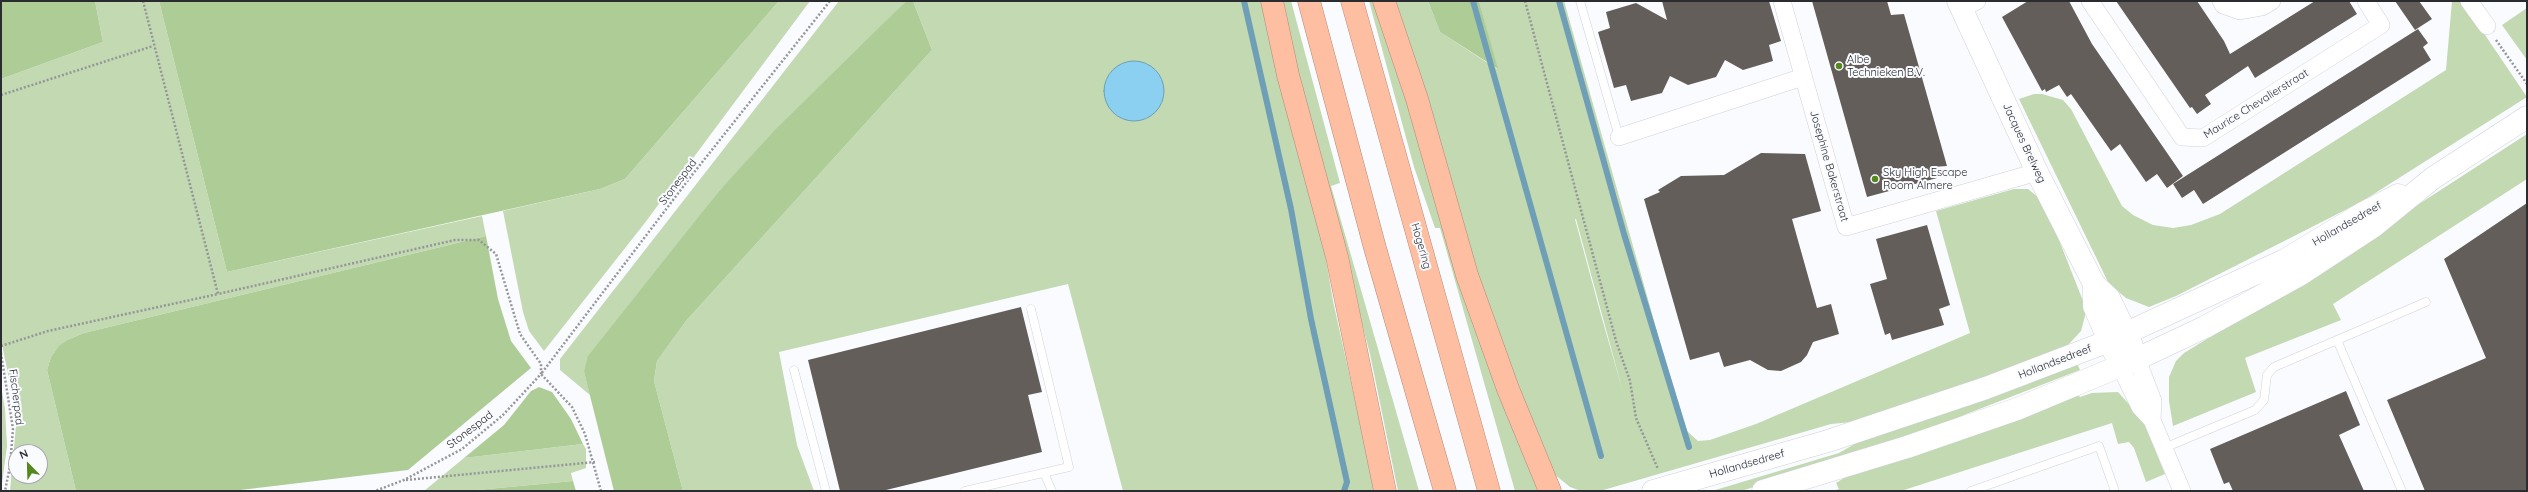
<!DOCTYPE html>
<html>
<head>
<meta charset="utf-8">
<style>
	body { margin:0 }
	#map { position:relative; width:2528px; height:492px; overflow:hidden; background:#f9fbff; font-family:Quicksand,sans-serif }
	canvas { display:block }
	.frame { position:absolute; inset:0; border:2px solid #2b2c2f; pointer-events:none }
	.north { position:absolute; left:8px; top:444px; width:40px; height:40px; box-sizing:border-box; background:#f9fbff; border:1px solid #a7a8ac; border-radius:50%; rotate:337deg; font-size:11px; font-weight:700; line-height:16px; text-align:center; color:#2b2c2f }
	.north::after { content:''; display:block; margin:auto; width:14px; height:18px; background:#54871c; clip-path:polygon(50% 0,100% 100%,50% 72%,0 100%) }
</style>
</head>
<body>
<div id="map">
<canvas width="2528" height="492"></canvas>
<div class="frame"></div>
<div class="north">N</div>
</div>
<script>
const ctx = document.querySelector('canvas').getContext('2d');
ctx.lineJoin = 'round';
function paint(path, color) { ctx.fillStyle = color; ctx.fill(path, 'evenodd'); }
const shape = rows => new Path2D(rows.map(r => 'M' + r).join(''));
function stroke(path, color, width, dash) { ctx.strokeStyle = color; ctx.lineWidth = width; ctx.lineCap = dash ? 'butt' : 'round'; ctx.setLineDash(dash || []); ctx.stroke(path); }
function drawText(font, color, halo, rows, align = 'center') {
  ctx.font = font + ' Quicksand,sans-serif'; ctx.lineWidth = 4; ctx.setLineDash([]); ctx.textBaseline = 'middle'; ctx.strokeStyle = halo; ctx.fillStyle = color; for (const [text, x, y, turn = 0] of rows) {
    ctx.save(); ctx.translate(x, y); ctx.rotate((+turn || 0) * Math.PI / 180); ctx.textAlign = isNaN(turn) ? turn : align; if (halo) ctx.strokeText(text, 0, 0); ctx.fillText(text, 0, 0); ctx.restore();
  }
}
const green = shape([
	[95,1,159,1,227,272,482,216,486,236,84,333,67,340,59,347,51,357,47,370,76,491,10,491,16,426,13,398,1,340,1,79,103,42],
	[16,452,40,452,40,476,16,476],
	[779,1,810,1,644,224,544,351,529,331,523,312,503,211,600,189,625,179],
	[839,1,906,1,719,191,662,265,584,372,590,395,560,370,560,359],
	[913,1,1265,1,1319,218,1333,301,1375,491,1123,491,1068,284,779,352,797,445,814,491,683,491,654,381,657,361,686,321,932,50],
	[1133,61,1144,63,1156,71,1146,119,1137,120,1122,118,1113,112,1105,94,1107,79],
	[1278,1,1291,1,1340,183,1331,186,1419,491,1398,491,1370,354],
	[1369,1,1380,1,1545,491,1515,491,1440,228,1435,228,1414,167],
	[1393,1,1428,1,1440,32,1497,69,1479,1,1564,1,1682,420,1686,430,1698,441,1710,440,1756,424,1970,333,1936,211,2014,189,2028,189,2044,202,2085,306,2085,316,2081,331,2068,345,2042,356,1862,421,1831,424,1600,491,1581,491,1570,487,1554,474,1509,374],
	[1575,219,1576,219,1623,392,1601,315],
	[2452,1,2462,1,2527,97,2361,202,2176,296,2149,307,2126,298,2109,284,2019,99,2034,94,2042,94,2063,100,2071,109,2122,206,2133,215,2153,225,2173,228,2191,225,2220,214,2446,70],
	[2527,8,2527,60,2502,25],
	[2527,134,2527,179,2333,304,2341,320,2245,358,2256,392,2173,426,2169,401,2169,377,2176,361,2184,353,2271,300],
	[2076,361,2080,370,1964,415,1917,437,1741,491,1712,491,1839,453,1877,431],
	[1,386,5,409,7,446,1,491],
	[2118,392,2143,420,2165,474,2146,482,2134,448,2129,442,2118,444,2112,423,1901,491,1832,491,1839,489,1836,483,1855,471,2077,394,2080,397,2092,393],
	[583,444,586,449,586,468,571,473,573,481,466,491,424,491,464,458]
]);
const forest = shape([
	[1,1,95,1,103,42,1,79],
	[159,1,779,1,625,179,600,189,227,272],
	[906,1,913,1,932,50,686,321,657,361,654,381,683,491,614,491,584,372,588,356,719,191,775,130],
	[1428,1,1479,1,1498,69,1440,32],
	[486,236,498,299,511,341,531,368,408,470,232,491,76,491,47,370,51,357,59,346,67,340,84,333],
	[539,387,552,392,571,419,583,444,464,458,504,425,531,391],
	[573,481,576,491,466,491]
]);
const water = shape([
	'1104 91a30 30 0 1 1 60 0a30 30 0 1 1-60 0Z'
]);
const stream = shape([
	[1244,1,1291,209,1311,319,1347,482,1344,491],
	[1473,1,1601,456],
	[1559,1,1624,234,1689,447]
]);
const building = shape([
	[1662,1,1769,1,1781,41,1769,45,1773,61,1743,70,1725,60,1716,77,1688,85,1670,76,1662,93,1631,101,1626,85,1614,88,1598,32,1610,28,1606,12,1636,3,1667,20],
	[1812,1,1887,1,1891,15,1904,14,1947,166,1933,167,1937,178,1867,197],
	[2028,1,2069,1,2092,44,2183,176,2167,188,2157,174,2146,182,2120,144,2111,151,2071,94,2067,97,2059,85,2046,92,2045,89,2042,91,2002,17],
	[2116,1,2197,1,2224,41,2230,54,2315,1,2349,1,2357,14,2255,78,2248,66,2205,95,2211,104,2197,114,2192,107,2190,108],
	[2395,1,2419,1,2432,19,2415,30],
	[2418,29,2428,43,2423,47,2431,60,2203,204,2194,190,2182,198,2173,184],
	[1761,153,1805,154,1821,211,1792,219,1817,308,1831,304,1839,334,1813,342,1807,355,1801,362,1781,371,1768,370,1750,360,1724,367,1719,352,1690,360,1644,199,1660,192,1658,190,1681,176,1724,175],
	[2527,203,2527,491,2425,491,2387,400,2486,358,2444,259],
	[1927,225,1950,305,1939,309,1944,325,1892,340,1890,333,1885,335,1870,284,1887,279,1876,239],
	[1021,307,1042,392,1028,395,1042,452,882,491,840,491,808,360],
	[2346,391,2360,425,2339,435,2364,491,2233,491,2229,482,2224,484,2210,449]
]);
const path = shape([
	[143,1,218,294,455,240,479,240,496,254,520,334,541,364,541,374,503,415,462,449,404,480,375,491],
	[1525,1,1616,341,1630,381,1636,418,1658,469],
	[2496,40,2527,84],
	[1,95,153,46],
	[1,346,48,331,218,294],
	[1,353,13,429,10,466,5,491],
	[406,480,595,462],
	[601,491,585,434,572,407,541,374,692,175,830,1]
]);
const lane = shape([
	[1580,1,1619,137],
	[2337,340,2402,491],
	[794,370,826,491],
	[2164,448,2255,410,2264,400,2267,375,2274,367,2426,302],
	[1044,473,1052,491],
	[965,491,1069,467,1031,309],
	[1971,491,2099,446,2115,491]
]);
const street = shape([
	[1782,1,1846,227,2037,172],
	[2090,1,2182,137,2203,138,2381,25,2366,1],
	[2221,1,2223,5,2240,11,2262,7,2272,1],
	[2469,1,2487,26],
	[1961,9,1977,1],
	[1619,137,1803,77],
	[2137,359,2153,401,2152,420],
	[2120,366,2140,407,2152,420,2182,491]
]);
const secondary = shape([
	[1958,1,2037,172,2094,284,2109,298,2132,346],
	[2094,284,2094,306,2115,354],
	[1653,491,1828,441,1986,388,2109,341,2285,260,2363,213,2398,195],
	[1763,491,1907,447,2017,409,2137,359,2205,327,2301,274,2374,226,2433,178,2527,117]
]);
const highway = shape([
	[1272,1,1288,75,1337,257,1385,491],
	[1309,1,1375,248,1445,491],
	[1352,1,1489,491],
	[1384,1,1417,99,1467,275,1508,389,1550,491]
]);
const markers = [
	[1839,66,4,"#54871c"],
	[1875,179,4,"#54871c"]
];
const poiNames = [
	["Albe",1847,60],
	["Technieken B.V.",1847,73],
	["Sky High Escape",1883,173],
	["Room Almere",1883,186]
];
const streetNames = [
	["Maurice Chevalierstraat",2256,104,-32],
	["Jacques Brelweg",2024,143,65],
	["Josephine Bakerstraat",1829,166,74],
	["Stonespad",678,182,-53],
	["Hollandsedreef",2347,224,-30],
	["Hogering",1421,246,74],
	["Hollandsedreef",2055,362,-21],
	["Fischerpad",16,397,83],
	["Stonespad",470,430,-37],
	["Hollandsedreef",1747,464,-16]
];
paint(green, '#c2d9b1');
paint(forest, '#aecd96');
paint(water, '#8bd0f1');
stroke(water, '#6e9fb7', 1);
stroke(stream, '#6e9fb7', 6);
paint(building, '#635e5a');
stroke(lane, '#cfd2d8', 9);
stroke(street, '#cfd2d8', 18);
stroke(secondary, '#cfd2d8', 23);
stroke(highway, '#b48b7a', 23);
stroke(path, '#95969a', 2.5, [2, 2]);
stroke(lane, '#fff', 8);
stroke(street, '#fff', 17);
stroke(secondary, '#fff', 22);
stroke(highway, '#febea2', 22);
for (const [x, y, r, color] of markers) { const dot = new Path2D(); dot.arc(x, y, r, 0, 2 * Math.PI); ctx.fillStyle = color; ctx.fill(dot); stroke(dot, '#f9fbff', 1.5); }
drawText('11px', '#2b2c2f', '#f9fbff', poiNames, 'left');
drawText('11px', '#2b2c2f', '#f9fbff', streetNames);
</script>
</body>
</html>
